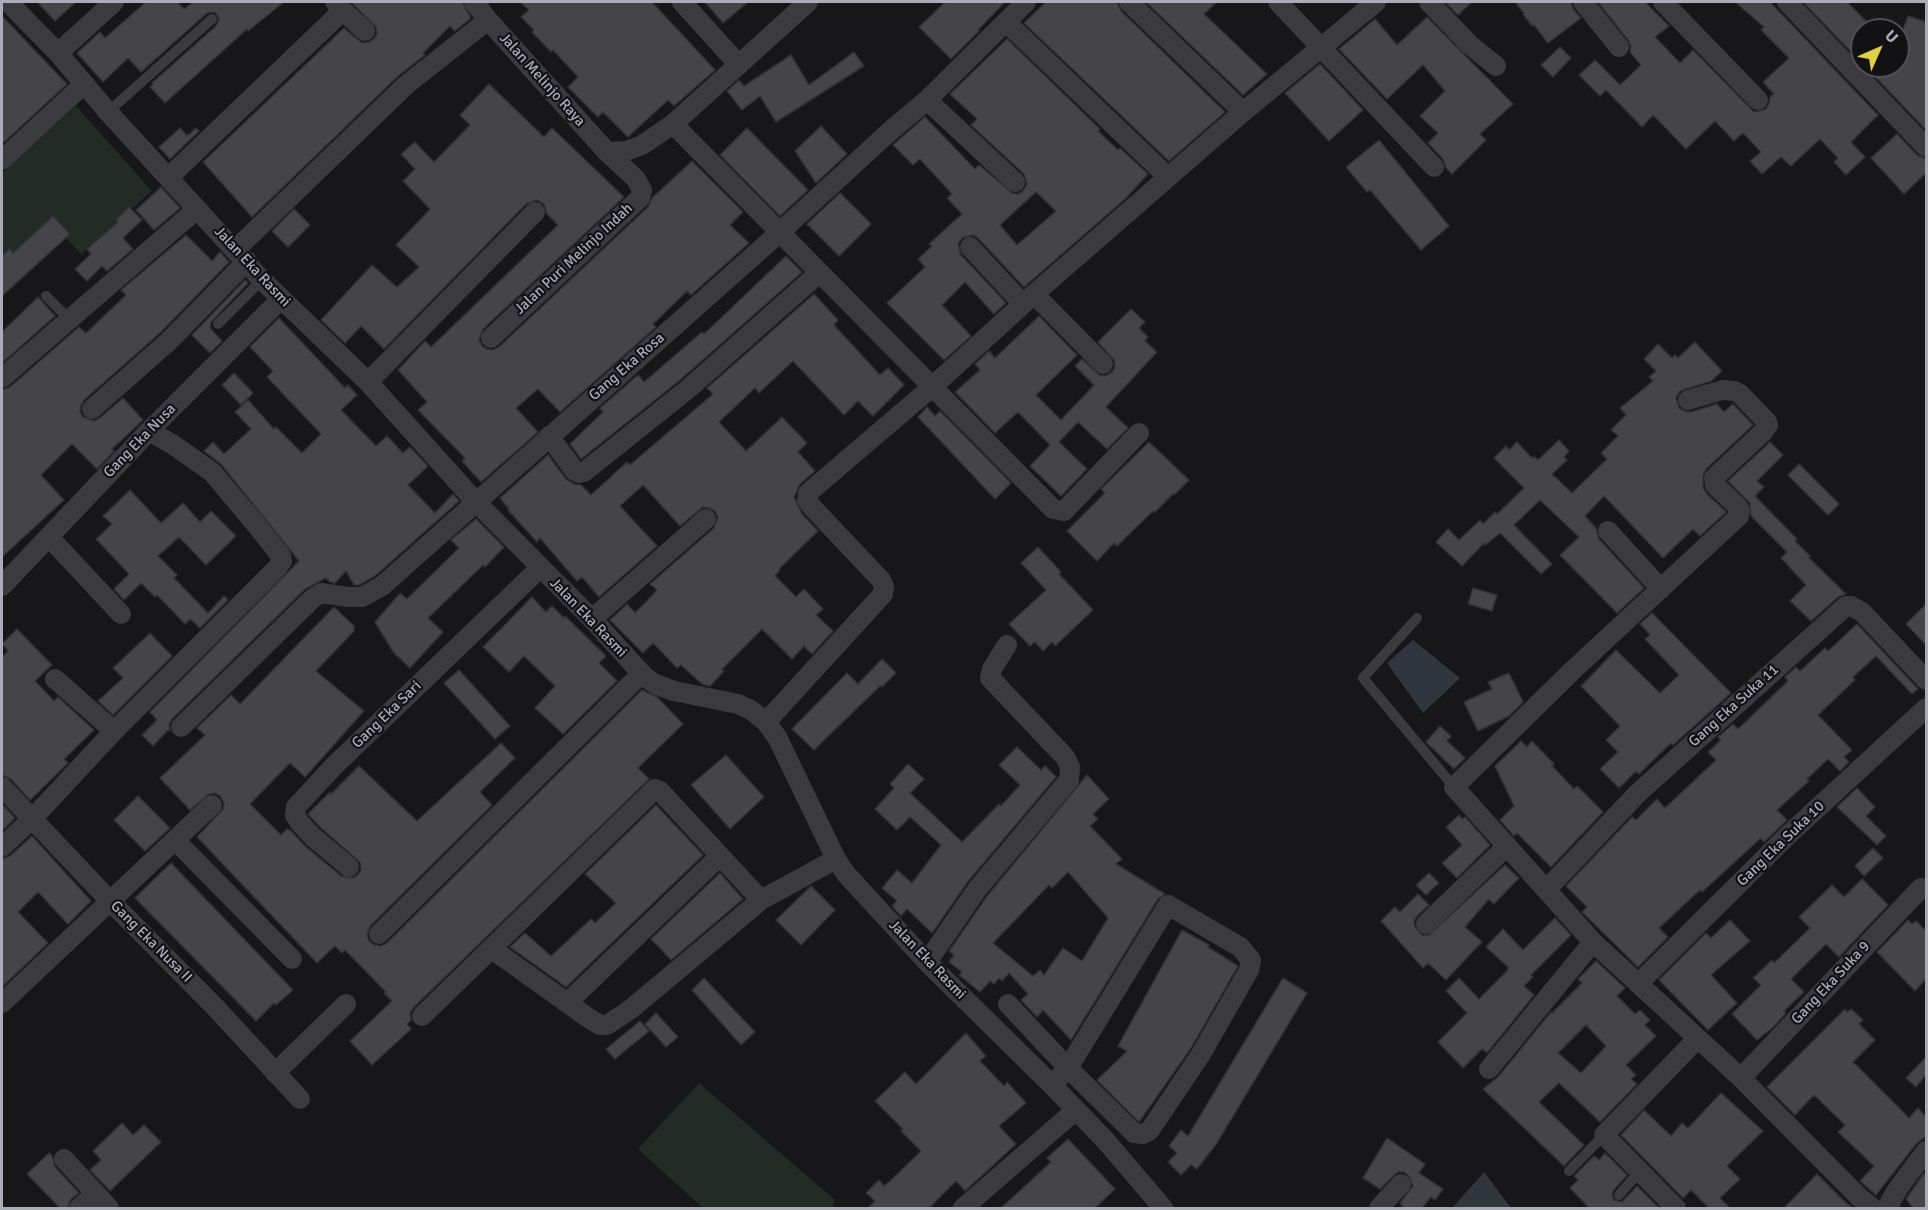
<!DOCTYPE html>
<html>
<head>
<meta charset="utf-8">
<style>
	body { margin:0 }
	#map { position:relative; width:1928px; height:1210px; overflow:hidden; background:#171719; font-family:Signika,sans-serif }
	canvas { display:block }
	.frame { position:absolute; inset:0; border:3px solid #aaacb7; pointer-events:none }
	.north { position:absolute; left:1850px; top:18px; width:60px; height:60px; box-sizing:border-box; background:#121214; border:2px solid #4f5055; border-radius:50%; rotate:45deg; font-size:16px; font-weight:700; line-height:24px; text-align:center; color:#aaacb7 }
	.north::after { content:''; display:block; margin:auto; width:21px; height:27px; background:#e1cf46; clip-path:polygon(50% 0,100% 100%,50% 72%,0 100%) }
</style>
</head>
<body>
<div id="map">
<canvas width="1928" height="1210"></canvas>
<div class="frame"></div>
<div class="north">U</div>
</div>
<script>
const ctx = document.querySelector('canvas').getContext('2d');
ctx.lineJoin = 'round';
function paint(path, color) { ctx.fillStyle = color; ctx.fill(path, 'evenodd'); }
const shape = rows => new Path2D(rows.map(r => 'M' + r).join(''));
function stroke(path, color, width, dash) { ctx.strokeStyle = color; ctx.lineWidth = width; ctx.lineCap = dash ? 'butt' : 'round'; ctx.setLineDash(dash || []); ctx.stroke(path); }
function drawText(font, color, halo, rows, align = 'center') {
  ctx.font = font + ' Signika,sans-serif'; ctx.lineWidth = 4.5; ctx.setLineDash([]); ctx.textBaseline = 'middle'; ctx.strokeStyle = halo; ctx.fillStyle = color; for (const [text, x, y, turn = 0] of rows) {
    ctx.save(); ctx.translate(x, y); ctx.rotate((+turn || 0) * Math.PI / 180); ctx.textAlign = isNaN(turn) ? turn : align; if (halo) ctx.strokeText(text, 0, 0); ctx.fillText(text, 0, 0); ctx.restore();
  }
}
const green = shape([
	[76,106,152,191,81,254,50,220,2,263,2,173],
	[699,1083,835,1200,832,1208,703,1208,638,1149]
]);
const water = shape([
	[1413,640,1460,678,1423,713,1387,663],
	[1484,1172,1511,1208,1452,1208]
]);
const building = shape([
	[37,2,76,2,55,21,37,2],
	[146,2,177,2,184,9,193,2,284,2,248,31,247,29,165,103,150,87,153,84,152,83,217,25,219,18,215,12,207,13,141,72,128,58,103,82,77,53,100,32,105,38,146,2],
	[351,2,462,2,471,18,455,31,450,26,423,53,425,55,398,76,252,217,203,162,344,28,362,43,369,42,374,39,377,33,376,27,351,2],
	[520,2,652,2,715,70,674,106,668,100,628,137,603,112,598,117,568,87,578,77,553,50,551,52,532,32,534,30,521,17,529,10,520,2],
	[705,2,748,2,723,23,705,2],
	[945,2,1005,2,978,30,979,31,951,59,919,27,945,2],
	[1046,2,1117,2,1121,11,1225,112,1169,161,1024,23,1046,2],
	[1146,2,1217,2,1204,14,1267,74,1243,95,1146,2],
	[1445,2,1472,2,1458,15,1445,2],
	[1515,2,1571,2,1573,9,1581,18,1548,43,1534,25,1532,26,1523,14,1524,13,1515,2],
	[1598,2,1645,2,1669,26,1655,37,1680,63,1693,50,1754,112,1766,109,1769,104,1770,97,1774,94,1763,82,1789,58,1761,30,1764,27,1735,2,1770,2,1878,115,1851,142,1865,157,1846,175,1834,162,1838,158,1820,139,1791,166,1781,157,1762,174,1750,161,1761,152,1743,133,1734,141,1715,121,1686,149,1653,115,1642,127,1606,90,1600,96,1579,75,1595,60,1620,85,1641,65,1630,52,1631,46,1628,40,1598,2],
	[1806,2,1847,2,1875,30,1862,30,1862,63,1804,3,1806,2],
	[2,16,67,84,2,144,2,16],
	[1908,16,1926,22,1926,130,1865,66,1898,66,1898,43,1908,16],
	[1427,17,1513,104,1480,134,1486,140,1452,174,1446,168,1443,159,1428,143,1438,133,1420,116,1445,91,1435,79,1423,65,1387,99,1339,49,1375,19,1397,45,1427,17],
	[1007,39,1100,129,1098,131,1118,150,1120,148,1148,174,1125,199,1024,287,978,238,973,235,962,238,958,244,961,255,1006,303,994,314,965,282,942,305,971,336,944,360,887,303,925,267,918,259,932,246,929,244,962,214,947,198,952,194,920,159,913,165,893,145,925,117,975,169,979,165,1012,193,1018,194,1023,191,1027,184,1024,174,971,125,977,119,950,94,1007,39],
	[1036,192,1056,211,1017,245,1000,225,1036,192],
	[1560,47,1571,58,1553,77,1541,65,1560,47],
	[854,52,864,66,776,122,760,96,742,110,727,91,739,80,744,86,791,55,809,85,854,52],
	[1320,64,1363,110,1329,141,1285,93,1320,64],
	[489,84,544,137,552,128,624,197,483,329,479,340,482,346,487,349,493,350,499,347,648,207,652,198,692,161,743,212,730,225,749,243,691,295,687,291,653,324,656,327,560,412,538,389,516,408,538,432,481,482,462,461,465,458,418,410,427,402,398,370,425,341,431,347,558,225,547,214,544,204,537,200,526,204,384,349,361,326,345,343,321,320,372,265,397,287,419,267,396,245,430,209,403,181,415,169,401,154,415,142,434,162,470,125,460,115,489,84],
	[821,126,847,154,816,183,795,151,821,126],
	[180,128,187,136,196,128,199,131,170,159,159,147,180,128],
	[747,128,808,190,780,216,720,155,747,128],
	[1897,134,1917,155,1926,159,1926,173,1904,194,1871,158,1897,134],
	[1379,140,1449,226,1421,250,1370,190,1367,192,1346,167,1379,140],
	[161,187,180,208,154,230,136,210,161,187],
	[840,193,871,224,839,256,807,224,840,193],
	[129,207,142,220,123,238,133,249,107,271,102,266,87,281,75,269,91,254,87,249,118,222,116,220,129,207],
	[294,209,310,225,288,247,272,231,294,209],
	[53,216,70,234,2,296,2,256,10,248,13,253,53,216],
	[186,235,212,261,220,252,229,262,161,332,84,400,81,406,80,412,83,417,94,421,100,418,123,398,143,420,112,449,114,451,97,469,72,444,41,475,64,500,2,557,2,390,10,387,79,327,86,333,126,295,121,290,186,235],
	[786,256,802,272,680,380,581,459,570,444,603,412,600,408,638,375,644,382,702,332,704,334,786,256],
	[245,280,248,283,211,322,210,328,222,341,210,353,192,335,245,280],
	[814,294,838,320,834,325,880,375,888,368,904,385,873,416,858,401,844,415,793,361,759,393,755,388,719,422,746,451,782,417,807,443,798,452,815,471,800,484,794,497,802,514,818,531,779,569,780,570,775,576,796,597,804,589,823,609,816,615,833,631,812,654,804,646,792,659,762,629,722,669,724,671,710,686,702,684,681,665,677,668,653,643,643,653,610,620,627,604,635,613,647,601,657,590,650,584,714,528,718,517,715,511,709,508,703,507,680,526,643,485,620,506,657,546,599,597,582,577,577,581,540,538,537,542,508,510,509,509,500,498,548,455,566,479,574,484,581,485,591,495,627,462,630,465,713,394,707,388,814,294],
	[38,297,55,316,2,363,2,332,38,297],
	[1131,309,1145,322,1139,328,1148,337,1145,341,1157,352,1106,407,1128,428,1107,449,1078,422,1059,442,1087,469,1061,496,1030,466,1050,445,1018,412,995,433,955,392,980,370,975,364,989,351,995,358,1039,316,1077,355,1036,395,1061,420,1094,385,1075,366,1082,359,1099,375,1105,376,1112,372,1115,367,1114,360,1098,342,1131,309],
	[279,318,345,388,348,385,357,395,341,410,376,446,387,436,403,453,410,447,428,466,408,485,435,513,453,494,459,501,375,576,359,585,354,585,346,571,335,583,330,582,326,578,305,589,173,718,169,724,170,731,168,730,153,746,142,735,157,720,150,712,299,561,221,464,204,451,213,442,224,454,251,429,235,412,248,400,274,429,276,427,302,453,321,434,267,377,273,371,250,347,279,318],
	[1695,342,1722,371,1711,381,1680,391,1676,398,1679,408,1685,411,1691,412,1717,404,1724,412,1733,404,1753,425,1706,469,1703,475,1703,487,1706,493,1726,512,1700,536,1693,529,1663,558,1604,496,1585,516,1596,528,1599,539,1644,588,1617,613,1560,555,1579,537,1540,500,1514,525,1552,564,1541,574,1500,533,1485,545,1484,543,1462,566,1436,542,1448,529,1459,540,1480,520,1483,524,1495,512,1497,514,1524,488,1494,458,1506,446,1509,450,1517,442,1532,458,1534,456,1538,460,1559,440,1569,451,1564,457,1567,460,1552,474,1572,493,1607,459,1601,453,1618,436,1611,430,1626,415,1620,408,1653,381,1649,377,1656,371,1644,359,1658,344,1672,358,1675,355,1678,358,1695,342],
	[234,373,253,393,241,405,222,385,234,373],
	[927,407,935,416,940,411,1011,483,995,499,918,417,927,407],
	[1149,442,1189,480,1174,495,1173,494,1154,513,1153,511,1117,546,1114,543,1097,561,1067,531,1105,493,1101,489,1149,442],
	[1770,442,1783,455,1757,481,1764,487,1755,496,1797,539,1795,541,1810,556,1809,558,1846,594,1838,597,1811,621,1790,601,1806,585,1781,558,1787,552,1751,516,1750,503,1728,481,1770,442],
	[1799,464,1839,504,1828,515,1788,475,1799,464],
	[130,490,161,523,183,503,200,522,211,511,236,536,206,565,179,537,158,556,177,575,174,578,208,613,224,596,228,600,200,628,190,619,185,624,157,595,155,597,141,583,124,600,114,589,129,574,96,539,112,524,103,516,130,490],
	[476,519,504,547,485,567,483,565,428,618,443,632,410,668,394,653,375,622,400,593,407,599,459,548,451,540,476,519],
	[1038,547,1061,572,1059,574,1093,610,1055,646,1052,642,1043,651,1035,642,1030,646,1009,624,1046,590,1021,563,1038,547],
	[1473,588,1497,595,1492,611,1468,604,1473,588],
	[532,597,546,612,552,606,564,618,565,616,606,656,599,663,617,681,563,734,535,708,555,686,524,656,509,672,483,647,532,597],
	[1926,604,1926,645,1906,624,1926,604],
	[334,607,354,626,354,631,316,671,364,711,305,777,290,763,250,804,281,835,287,829,291,831,305,846,341,876,353,878,358,875,361,870,360,862,321,828,308,814,330,792,331,794,359,766,417,821,501,743,515,758,480,792,492,805,370,926,367,936,370,942,375,945,381,946,387,943,642,690,657,697,683,724,638,768,649,779,414,1007,410,1013,411,1020,407,1024,411,1029,372,1065,350,1041,392,1001,384,993,386,992,345,950,342,953,335,946,317,963,197,837,223,809,224,803,220,796,215,793,209,794,190,810,160,778,205,735,197,728,231,695,240,704,334,607],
	[1652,613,1731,693,1673,745,1671,743,1639,774,1636,771,1619,788,1600,769,1618,752,1606,740,1620,726,1581,686,1616,650,1660,693,1679,675,1645,639,1650,635,1640,624,1652,613],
	[1857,624,1918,689,1912,694,1876,656,1853,677,1855,680,1818,715,1852,750,1844,757,1849,762,1840,771,1828,759,1807,779,1809,781,1777,810,1787,820,1764,842,1761,838,1702,892,1700,890,1659,928,1668,937,1638,967,1582,912,1587,907,1566,886,1632,817,1636,820,1657,799,1665,808,1716,760,1708,752,1721,740,1718,737,1733,724,1738,729,1788,681,1785,677,1796,667,1800,671,1825,648,1828,651,1857,624],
	[17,629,52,665,35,681,54,701,58,697,94,730,64,759,68,763,30,800,11,779,2,775,2,657,8,651,2,644,17,629],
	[150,633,172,656,113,715,98,701,123,678,113,668,150,633],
	[882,659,896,673,882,687,880,686,814,750,792,729,847,673,858,684,882,659],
	[459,670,510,726,495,739,444,683,459,670],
	[1509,673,1523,702,1509,716,1478,731,1464,702,1492,689,1488,682,1509,673],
	[1440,726,1451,736,1447,741,1465,758,1454,769,1426,742,1440,726],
	[1521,741,1527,747,1532,741,1554,764,1552,766,1574,789,1577,786,1603,812,1551,867,1517,833,1514,836,1500,820,1514,806,1495,766,1521,741],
	[1017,747,1041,770,1045,766,1056,777,969,880,932,933,907,909,901,916,892,906,897,901,882,888,897,870,912,883,941,845,910,817,897,830,875,809,894,788,890,784,908,764,924,779,910,793,962,842,999,804,1001,806,1020,785,999,765,1017,747],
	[726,755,764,797,730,829,691,785,726,755],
	[1087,775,1109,799,1093,814,1098,819,1090,826,1122,859,1116,864,1165,894,1158,899,1071,1040,1043,1010,1037,1017,1021,1000,1028,994,1009,973,1002,981,999,978,994,984,990,981,980,992,959,975,962,972,949,962,954,955,949,951,988,895,1087,775],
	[1068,872,1108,918,1082,961,1063,948,1044,975,1040,970,1033,976,993,943,1049,885,1052,888,1068,872],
	[1857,788,1875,807,1866,816,1886,836,1877,845,1837,807,1857,788],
	[138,796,170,828,145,851,114,820,138,796],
	[2,804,15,818,2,831,2,804],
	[656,805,703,855,566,987,510,947,525,933,551,956,591,919,595,923,616,903,585,874,656,805],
	[1459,815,1462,819,1465,817,1490,845,1457,878,1442,863,1462,845,1446,827,1459,815],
	[32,836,91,901,68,924,38,892,18,912,48,943,2,987,2,859,10,856,32,836],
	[1873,848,1883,858,1864,876,1855,866,1873,848],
	[171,863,293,990,276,1005,274,1003,256,1021,135,898,171,863],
	[1505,865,1519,878,1494,904,1489,899,1465,927,1482,942,1446,980,1428,963,1423,968,1381,921,1395,907,1400,912,1418,894,1429,905,1417,916,1414,921,1415,927,1422,935,1429,935,1505,865],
	[720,873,743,899,671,960,651,939,720,873],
	[1429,873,1439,883,1426,895,1416,885,1429,873],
	[1862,879,1888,905,1839,957,1826,944,1791,979,1804,992,1784,1011,1786,1013,1772,1028,1757,1040,1732,1014,1761,985,1753,978,1772,960,1774,963,1810,928,1799,917,1832,885,1844,897,1862,879],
	[811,886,835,910,801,945,776,920,811,886],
	[1555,918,1571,935,1531,975,1533,977,1524,986,1534,995,1487,1053,1482,1049,1463,1068,1438,1042,1467,1013,1446,991,1459,978,1479,999,1508,970,1508,967,1486,947,1503,929,1523,950,1555,918],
	[1730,920,1750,941,1711,975,1737,1003,1708,1030,1659,980,1706,933,1711,938,1730,920],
	[1908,920,1912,924,1916,921,1926,931,1926,979,1915,991,1877,952,1908,920],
	[1182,930,1209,945,1208,947,1238,966,1191,1048,1139,1122,1097,1080,1127,1051,1118,1046,1182,930],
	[1596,961,1625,988,1617,996,1635,1014,1640,1010,1650,1020,1645,1025,1656,1036,1626,1065,1636,1075,1631,1079,1637,1084,1600,1122,1559,1083,1539,1102,1584,1145,1564,1166,1483,1089,1498,1077,1551,1012,1552,1013,1582,983,1578,979,1596,961],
	[1586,1025,1606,1046,1581,1073,1558,1053,1586,1025],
	[704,978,755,1032,741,1045,692,990,704,978],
	[1283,978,1307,993,1217,1143,1197,1169,1191,1165,1181,1175,1168,1162,1177,1153,1169,1146,1181,1130,1188,1136,1283,978],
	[1845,1009,1847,1012,1851,1009,1863,1020,1859,1024,1875,1040,1853,1062,1909,1118,1918,1108,1926,1117,1926,1136,1916,1144,1876,1195,1860,1181,1874,1166,1838,1132,1845,1125,1814,1095,1795,1115,1767,1087,1845,1009],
	[656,1013,678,1037,666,1047,645,1024,656,1013],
	[640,1021,649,1031,615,1059,606,1049,640,1021],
	[966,1033,986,1056,980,1061,1004,1086,1007,1082,1026,1103,999,1126,1016,1144,965,1191,956,1181,928,1209,867,1209,875,1201,866,1193,879,1180,884,1186,889,1182,921,1151,901,1131,903,1129,875,1101,905,1072,916,1084,966,1033],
	[1926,1057,1926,1075,1916,1087,1906,1078,1926,1057],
	[1721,1093,1763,1131,1727,1166,1740,1179,1720,1198,1731,1209,1710,1209,1691,1190,1683,1198,1621,1135,1644,1110,1671,1136,1682,1123,1688,1128,1721,1093],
	[122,1123,133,1135,144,1125,161,1142,110,1191,90,1170,101,1160,93,1151,122,1123],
	[1387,1138,1425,1164,1419,1173,1443,1189,1435,1200,1431,1197,1421,1209,1405,1209,1400,1203,1413,1186,1409,1176,1404,1172,1398,1172,1393,1176,1380,1189,1363,1178,1387,1138],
	[1068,1139,1115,1189,1094,1209,1000,1209,1051,1162,1047,1158,1068,1139],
	[49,1153,52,1156,55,1167,79,1193,71,1199,67,1209,61,1209,27,1174,49,1153],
	[1605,1153,1627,1175,1613,1191,1612,1194,1614,1200,1622,1202,1637,1186,1660,1209,1590,1209,1570,1188,1578,1180,1574,1176,1594,1156,1599,1160,1605,1153],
	[1924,1173,1926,1176,1926,1209,1914,1209,1906,1199,1924,1173],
	[1817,1174,1843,1200,1854,1209,1783,1209,1817,1174]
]);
const lane = shape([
	[108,112,212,19],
	[46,296,69,319],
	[218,324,262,280],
	[1417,618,1363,678,1454,787],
	[1569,1171,1604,1135],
	[1619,1195,1639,1172]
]);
const street = shape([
	[8,2,58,53,108,112,262,280,368,382,476,502,592,619,644,676,655,684,674,691,738,704,751,710,766,722,777,737,836,859,846,874,927,962,1052,1085,1105,1140,1163,1208],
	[474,2,488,20,607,152,626,151,642,145,673,124,808,2],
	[682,2,739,65],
	[1129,2,1243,112],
	[1278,2,1434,167],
	[1429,2,1470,45,1496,66],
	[1583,2,1619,47],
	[1663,2,1758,100],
	[1787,2,1926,147],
	[342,10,365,31],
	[1006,22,1168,177],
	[58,53,114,2],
	[927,100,1015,182],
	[673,124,1053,509,1064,511,1139,433],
	[2,160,84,84],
	[169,177,333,20,342,10,335,2],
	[970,247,1023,304],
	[235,250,406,85,488,20],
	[1034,294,1103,364],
	[491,338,640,198,642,190,636,179,607,152],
	[2,378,197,209],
	[368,382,535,212],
	[1688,400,1723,390,1734,391,1740,394,1767,422,1768,425,1763,432,1714,478,1715,485,1738,507,1740,510,1739,516,1573,670,1454,787,1593,942,1741,1078,1859,1197,1873,1208],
	[92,409,169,341,247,261],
	[549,436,575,471,579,473,584,472,688,389,819,273],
	[1608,531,1661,589],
	[49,537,121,614],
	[2,586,149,431,281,299],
	[592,619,706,519],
	[55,679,114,731],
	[766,722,883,594,884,587,881,580,812,507,807,500,808,493,932,387,1034,294,1243,112,1376,2],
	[181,727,312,599,321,593,348,597,362,597,382,586,779,233,888,133,927,100,1026,2],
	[2,787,110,901,215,1007,300,1099],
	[175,840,292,959],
	[2,847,32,819,114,731,277,568,282,561,281,556,258,527,212,472,172,444,149,431],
	[349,867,313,837,299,822,295,815,296,807,333,767,540,568],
	[1547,889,1638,793,1846,606,1851,606,1862,612,1926,680],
	[1426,924,1507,846],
	[379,934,641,674],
	[492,949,587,1017,600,1025,607,1025,631,1009,761,900,836,859],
	[927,962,978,888,1069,780,1070,767,1065,757,990,678,992,669,1007,645],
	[1639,983,1786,837,1926,708],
	[2,1003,212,805],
	[567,1003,720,856],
	[1008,1004,1068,1068,1134,1133,1143,1134,1150,1130,1201,1054,1249,970,1251,960,1240,947,1168,905,1068,1068,1052,1085],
	[422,1016,655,789,660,791,761,900],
	[1489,1069,1593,942],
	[275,1073,346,1004],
	[1741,1078,1921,888],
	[64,1159,109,1208],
	[79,1208,96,1194],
	[963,1208,1076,1110],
	[1379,1208,1401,1184],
	[1676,1208,1604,1135,1697,1039],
	[1890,1208,1890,1202,1899,1187,1926,1151]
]);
const streetNames = [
	["Jalan Melinjo Raya",542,80,48],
	["Jalan Puri Melinjo Indah",574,259,-43],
	["Jalan Eka Rasmi",252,267,47],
	["Gang Eka Rosa",627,367,-41],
	["Gang Eka Nusa",140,441,-46],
	["Jalan Eka Rasmi",588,618,46],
	["Gang Eka Suka 11",1734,706,-42],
	["Gang Eka Sari",387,715,-44],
	["Gang Eka Suka 10",1781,844,-44],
	["Gang Eka Nusa II",151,942,45],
	["Jalan Eka Rasmi",927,960,46],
	["Gang Eka Suka 9",1831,983,-47]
];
paint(green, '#232b26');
paint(water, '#30353e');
paint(building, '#444449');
stroke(building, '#323135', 1.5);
stroke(lane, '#3b3a3f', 10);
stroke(street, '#3b3a3f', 20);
drawText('15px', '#aaacb7', '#121214', streetNames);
</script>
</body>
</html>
